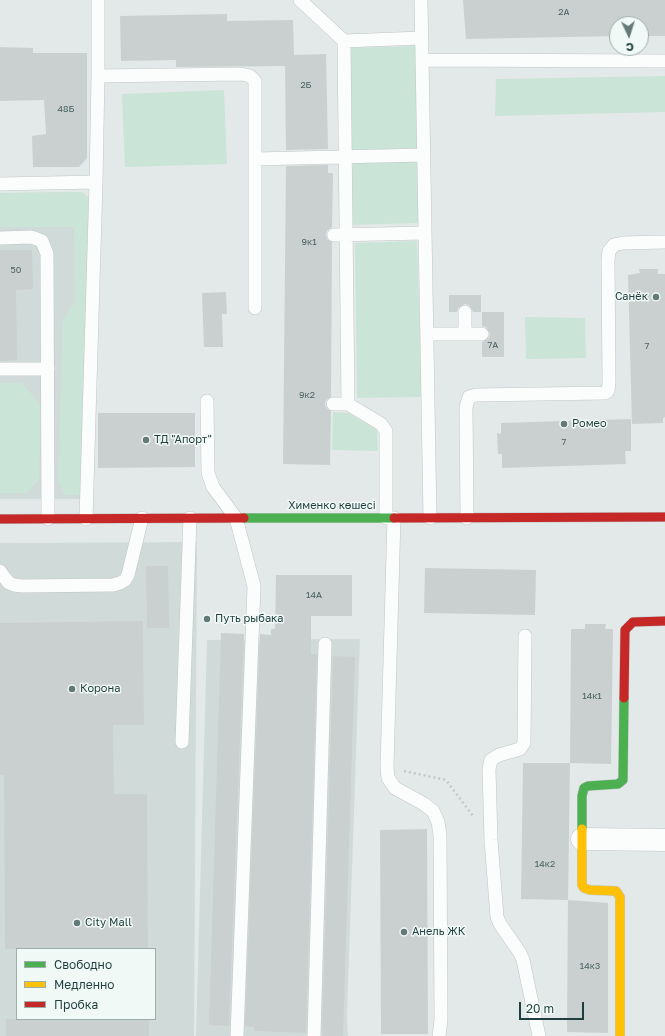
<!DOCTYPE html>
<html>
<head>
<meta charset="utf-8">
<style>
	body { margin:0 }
	#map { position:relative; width:665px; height:1036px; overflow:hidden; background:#e3e9e8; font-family:"Golos Text",sans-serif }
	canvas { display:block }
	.legend { position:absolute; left:16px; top:948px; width:140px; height:72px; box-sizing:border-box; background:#f1f9f6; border:1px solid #9daeac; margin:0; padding:5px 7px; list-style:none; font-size:12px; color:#1f3e3d }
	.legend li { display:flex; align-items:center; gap:8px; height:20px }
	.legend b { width:20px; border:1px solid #9daeac }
	.north { position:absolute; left:609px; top:16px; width:40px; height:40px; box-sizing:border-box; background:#f1f9f6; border:1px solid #9daeac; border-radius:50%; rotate:176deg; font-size:11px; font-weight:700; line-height:16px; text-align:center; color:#1f3e3d }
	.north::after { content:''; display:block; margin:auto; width:14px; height:18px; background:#647a79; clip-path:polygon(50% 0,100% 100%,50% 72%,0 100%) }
	.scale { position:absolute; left:519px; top:1002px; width:65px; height:18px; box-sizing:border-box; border:2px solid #1f3e3d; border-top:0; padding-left:5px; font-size:12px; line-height:14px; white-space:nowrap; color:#1f3e3d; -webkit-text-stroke:3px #f1f9f6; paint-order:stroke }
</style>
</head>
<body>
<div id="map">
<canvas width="665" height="1036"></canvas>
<ul class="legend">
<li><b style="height:5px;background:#4caf50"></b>Свободно</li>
<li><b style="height:5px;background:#ffc107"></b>Медленно</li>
<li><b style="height:5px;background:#c62828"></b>Пробка</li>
</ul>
<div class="north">С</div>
<div class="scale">20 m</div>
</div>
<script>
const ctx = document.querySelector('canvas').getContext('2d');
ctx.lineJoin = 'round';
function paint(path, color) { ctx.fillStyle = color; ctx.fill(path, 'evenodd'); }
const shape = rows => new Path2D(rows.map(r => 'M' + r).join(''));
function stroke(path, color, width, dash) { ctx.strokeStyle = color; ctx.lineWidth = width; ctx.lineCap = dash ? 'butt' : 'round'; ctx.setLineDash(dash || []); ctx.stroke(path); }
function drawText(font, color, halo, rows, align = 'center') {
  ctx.font = font + ' "Golos Text",sans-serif'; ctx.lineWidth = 3; ctx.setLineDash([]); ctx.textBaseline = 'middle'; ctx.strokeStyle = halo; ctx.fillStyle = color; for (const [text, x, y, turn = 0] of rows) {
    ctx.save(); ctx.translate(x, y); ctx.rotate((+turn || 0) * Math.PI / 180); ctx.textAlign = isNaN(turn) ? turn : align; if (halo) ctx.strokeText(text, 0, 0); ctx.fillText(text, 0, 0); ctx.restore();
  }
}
const built = shape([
	[82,192,81,499,0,499,0,193],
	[197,542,194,1036,0,1036,0,543],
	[17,949,155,949,155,1019,17,1019],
	[360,639,347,1014,348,1036,196,1036,207,640]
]);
const green = shape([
	[415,46,418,148,351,150,347,48],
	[665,76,665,112,495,116,496,79],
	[224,90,227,164,125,167,122,94],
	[419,160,421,223,350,225,353,162],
	[82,192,92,200,81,495,65,495,58,480,63,320,75,301,74,227,0,227,0,193],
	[417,241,422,397,357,398,355,243],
	[525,317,585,318,586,358,526,359],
	[0,383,22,383,41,406,39,480,26,493,0,493],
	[333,412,348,413,377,430,378,451,332,450]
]);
const building = shape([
	[463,0,665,0,665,36,641,36,641,24,617,24,617,36,466,39],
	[227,14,227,21,293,20,294,55,326,54,328,149,286,150,285,66,176,67,176,60,121,61,120,16],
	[0,47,33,48,33,53,87,53,87,158,79,167,33,167,32,136,46,134,44,100,0,101],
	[328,165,328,173,333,173,332,227,327,231,326,235,327,239,332,242,331,397,326,400,325,404,326,408,331,411,330,465,283,464,286,166],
	[0,250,32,250,33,289,16,290,17,360,0,361],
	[639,269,658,269,658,274,665,274,665,417,663,418,663,423,632,424,628,275,640,273],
	[226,292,227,314,222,314,223,347,204,347,202,293],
	[449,295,481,295,481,312,473,312,469,305,465,304,458,308,457,312,449,312],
	[482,312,504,312,504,357,482,357,482,342,489,338,490,334,486,327,482,326],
	[98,413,195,413,195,467,98,468],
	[631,419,631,451,625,451,626,464,502,468,502,454,498,454,497,433,501,434,501,423],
	[146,566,168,566,169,628,147,628],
	[425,568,536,570,535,615,424,613],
	[276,575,352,575,352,616,311,616,311,654,316,654,317,656,306,1033,254,1031,254,1027,245,1026,260,634,271,635,271,629,275,629],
	[143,621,144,725,113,725,114,794,147,794,148,949,5,949,4,775,0,775,0,623],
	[585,624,606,624,605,629,613,629,611,764,570,763,571,629,585,629],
	[221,633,244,634,229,1026,209,1025],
	[333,656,355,657,343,1036,323,1036,322,1033],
	[523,763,570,763,568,900,521,899],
	[427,829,428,1034,381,1034,380,830],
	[568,900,608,903,608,1033,567,1032],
	[6,1019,149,1019,149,1036,6,1036]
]);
const path = shape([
	[404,771,446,780,473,816]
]);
const lane = shape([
	[300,0,344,41,421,38],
	[421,0,430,518],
	[344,41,348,404,381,424,386,431,386,518],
	[422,60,665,61],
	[98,76,98,0],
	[96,182,98,76,241,74,250,76,255,81,255,159,423,155],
	[0,184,96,182,86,519],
	[334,235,425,233],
	[0,238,31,237,37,239,42,241,47,254,48,519],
	[255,308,255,159],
	[427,334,482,334],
	[465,334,465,312],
	[0,369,48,369],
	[207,401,208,473,213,487,236,518,254,586,237,1036],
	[333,404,348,404],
	[394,518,387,767,388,778,395,788,424,804,433,811,438,822,440,835,441,1020,439,1036],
	[467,518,466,407,469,397,476,395,605,393,608,391,609,383,608,260,609,251,614,245,623,243,665,242],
	[0,571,4,577,9,583,14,585,22,586,113,585,120,583,125,580,128,575,142,518],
	[525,636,524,743,520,749,499,755,491,760,489,769,491,840,497,917,500,924,520,953,523,960,539,1036],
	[182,742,190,518],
	[314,1036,325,644]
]);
const street = shape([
	[582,839,665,840]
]);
const fast = shape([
	[244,518,394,518],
	[582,829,582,796,584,788,588,786,618,784,623,780,624,698]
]);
const slow = shape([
	[582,829,582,885,584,888,590,890,616,891,620,897,620,1036]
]);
const jam = shape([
	[394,518,665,517],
	[0,519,244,518],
	[624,698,625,630,633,622,665,621]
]);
const markers = [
	[656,297,4,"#647a79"],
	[564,424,4,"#647a79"],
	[146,440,4,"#647a79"],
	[207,619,4,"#647a79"],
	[72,689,4,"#647a79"],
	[77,923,4,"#647a79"],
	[404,932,4,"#647a79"]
];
const numberNames = [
	["2А",564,12],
	["2Б",306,85],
	["48Б",66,109],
	["9к1",309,242],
	["50",16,270],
	["7А",493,345],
	["7",647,346],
	["9к2",307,395],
	["7",564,442],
	["14А",314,595],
	["14к1",592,696],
	["14к2",545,864],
	["14к3",590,966]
];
const poiNames = [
	["Санёк",648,297,"right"],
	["Ромео",572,424],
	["ТД \"Апорт\"",154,440],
	["Путь рыбака",215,619],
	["Корона",80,689],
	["City Mall",85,923],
	["Анель ЖК",412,932]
];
const streetNames = [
	["Хименко көшесі",332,506]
];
paint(built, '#d0dbd9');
paint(green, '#cbe4d8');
paint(building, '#cad0cf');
stroke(lane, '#c0c6c5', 14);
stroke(street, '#c0c6c5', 23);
stroke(fast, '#bec7c6', 10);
stroke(slow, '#bec7c6', 10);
stroke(jam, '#bec7c6', 10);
stroke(path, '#c0cac9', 2.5, [2, 3]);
stroke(lane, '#fbfcfc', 13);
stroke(street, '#fbfcfc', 22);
stroke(fast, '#4caf50', 9);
stroke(slow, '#ffc107', 9);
stroke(jam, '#c62828', 9);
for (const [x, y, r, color] of markers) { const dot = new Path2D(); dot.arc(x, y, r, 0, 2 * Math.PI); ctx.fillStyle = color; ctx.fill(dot); stroke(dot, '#f1f9f6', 1.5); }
drawText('9px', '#4a6362', null, numberNames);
drawText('11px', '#1f3e3d', '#f1f9f6', poiNames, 'left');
drawText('11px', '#1f3e3d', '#f1f9f6', streetNames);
</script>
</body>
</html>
